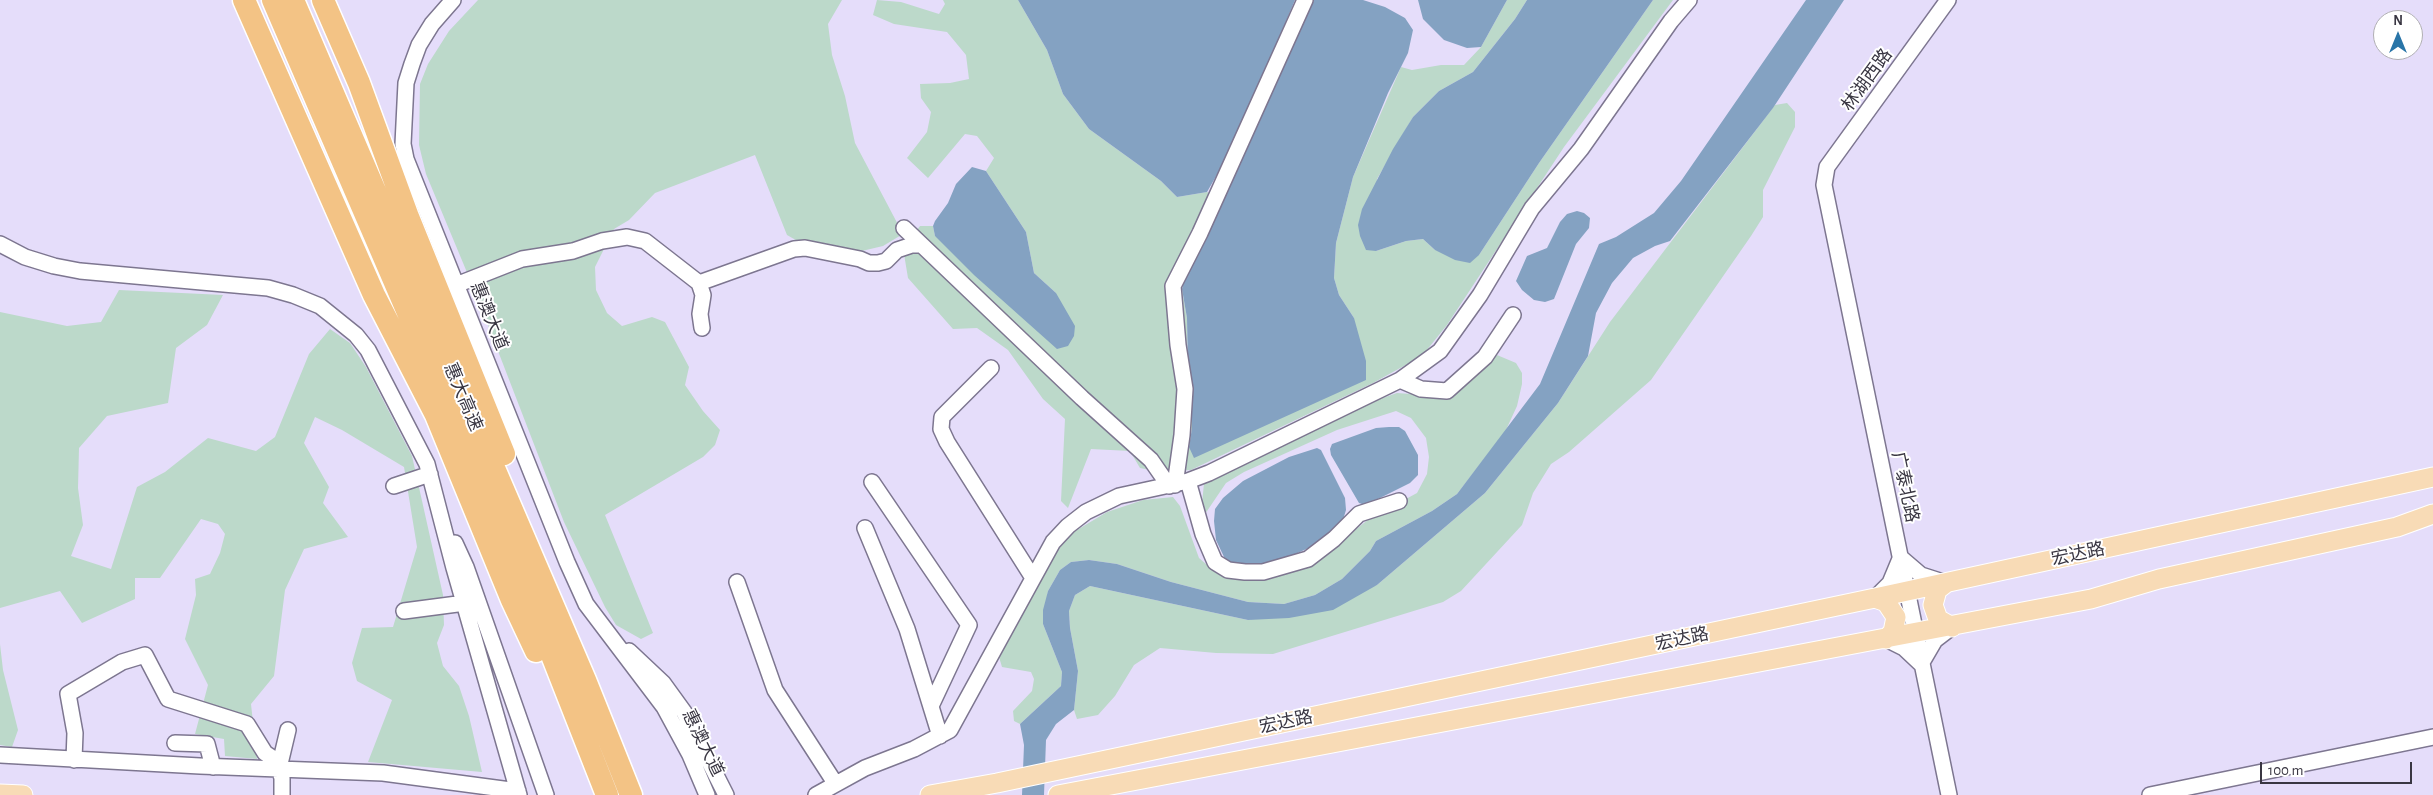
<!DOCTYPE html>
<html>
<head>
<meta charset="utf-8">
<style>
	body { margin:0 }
	#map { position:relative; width:2433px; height:795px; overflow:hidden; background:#e5ddfa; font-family:"Alegreya Sans",sans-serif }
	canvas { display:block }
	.north { position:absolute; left:2373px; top:10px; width:50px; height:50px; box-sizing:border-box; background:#fff; border:1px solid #b0afb3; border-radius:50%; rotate:0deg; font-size:14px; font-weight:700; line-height:20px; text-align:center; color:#393642 }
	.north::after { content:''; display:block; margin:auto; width:18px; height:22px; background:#2975a8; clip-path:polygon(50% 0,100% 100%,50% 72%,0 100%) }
	.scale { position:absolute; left:2260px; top:762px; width:152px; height:22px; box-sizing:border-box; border:2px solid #393642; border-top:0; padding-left:6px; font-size:15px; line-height:18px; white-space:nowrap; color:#393642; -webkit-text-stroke:4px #fff; paint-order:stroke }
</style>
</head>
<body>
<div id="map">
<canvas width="2433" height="795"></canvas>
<div class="north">N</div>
<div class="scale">100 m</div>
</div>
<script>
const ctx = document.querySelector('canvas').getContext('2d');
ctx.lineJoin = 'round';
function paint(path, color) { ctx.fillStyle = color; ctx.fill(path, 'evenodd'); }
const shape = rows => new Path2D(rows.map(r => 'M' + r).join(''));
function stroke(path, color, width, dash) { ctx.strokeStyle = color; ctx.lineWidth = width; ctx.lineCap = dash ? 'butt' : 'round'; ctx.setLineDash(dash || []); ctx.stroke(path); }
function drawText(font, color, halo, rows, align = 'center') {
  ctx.font = font + ' "Alegreya Sans","Noto Sans SC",sans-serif'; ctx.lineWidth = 4; ctx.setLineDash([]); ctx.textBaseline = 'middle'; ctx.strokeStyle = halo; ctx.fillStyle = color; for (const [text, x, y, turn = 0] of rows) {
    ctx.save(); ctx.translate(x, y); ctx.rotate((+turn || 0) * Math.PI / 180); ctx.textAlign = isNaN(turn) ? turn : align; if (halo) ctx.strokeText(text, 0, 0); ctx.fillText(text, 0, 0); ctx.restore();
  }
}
const green = shape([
	[478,0,842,0,828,24,832,55,845,96,855,143,903,234,883,246,849,254,801,243,787,235,755,155,655,193,629,220,614,229,595,267,596,290,607,313,622,326,652,317,665,322,689,367,685,385,703,411,720,430,715,445,703,457,605,515,653,633,641,639,616,625,605,607,564,522,476,294,426,174,419,145,420,84,428,64,449,31],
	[877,0,901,2,939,14,945,4,943,0,1018,0,1047,50,1063,94,1089,129,1161,181,1177,197,1207,192,1215,195,1308,0,1314,0,1187,268,1182,289,1187,318,1188,368,1192,396,1192,428,1189,447,1354,318,1339,295,1334,278,1336,243,1353,177,1401,67,1412,70,1441,65,1464,65,1481,47,1507,0,1527,0,1515,19,1473,72,1439,91,1413,117,1377,179,1376,251,1406,241,1423,239,1435,250,1479,255,1539,163,1653,0,1673,0,1564,147,1447,325,1422,356,1373,383,1191,470,1160,472,1140,468,1130,451,1091,449,1068,508,1061,501,1065,419,1043,399,1008,350,977,328,953,329,908,278,903,248,920,226,933,226,935,236,1056,293,1034,273,1026,232,986,171,994,158,977,136,965,134,928,178,907,158,927,132,931,112,921,98,920,84,950,83,969,79,966,55,947,32,894,24,873,15],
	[1787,103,1795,112,1795,127,1763,190,1763,217,1751,236,1651,380,1569,452,1551,464,1533,493,1522,525,1461,591,1443,602,1273,654,1216,653,1160,648,1134,665,1115,696,1098,715,1077,719,1074,710,1078,671,1070,628,1069,611,1075,595,1090,586,1248,620,1377,585,1485,493,1558,403,1610,322,1775,105],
	[119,290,223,295,207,325,176,348,168,403,107,416,79,448,78,488,83,525,71,556,111,569,137,487,165,472,208,438,256,451,275,437,309,354,330,329,350,343,366,367,412,456,443,595,444,625,437,643,443,666,459,686,469,716,482,772,368,762,392,700,357,681,352,663,362,628,393,627,417,547,404,467,342,430,315,417,304,443,329,487,323,503,348,537,304,549,285,590,274,676,251,704,257,759,225,756,224,739,195,734,208,685,185,639,196,595,195,579,210,574,220,553,225,534,218,524,201,519,160,578,135,578,135,599,82,623,60,591,0,608,0,312,67,326,101,322],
	[1497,355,1516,363,1522,373,1522,384,1517,406,1505,432,1457,494,1432,511,1376,541,1370,551,1342,579,1315,595,1284,604,1248,602,1171,582,1117,564,1089,560,1071,562,1060,570,1048,591,1043,624,1062,672,1061,686,1020,724,1014,721,1013,711,1032,691,1034,679,1031,672,1002,667,999,657,1056,551,1067,536,1107,512,1143,500,1173,497,1180,506,1199,558,1213,570,1230,577,1258,579,1283,575,1313,563,1369,519,1417,493,1427,474,1429,457,1426,438,1411,418,1396,411,1337,430,1244,472,1226,483,1205,514,1202,504,1204,483,1230,467,1363,405,1397,393,1437,396],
	[0,644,3,670,18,730,12,747,0,745]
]);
const water = shape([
	[1018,0,1295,0,1234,145,1207,192,1177,197,1161,181,1089,129,1063,94,1047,50],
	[1314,0,1363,0,1385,7,1405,18,1413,30,1408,53,1388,93,1353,177,1336,243,1334,278,1339,295,1354,318,1366,361,1366,380,1194,458,1189,447,1192,428,1192,396,1188,368,1187,318,1182,289,1187,268],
	[1418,0,1507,0,1481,47,1467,48,1444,40,1423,19],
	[1527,0,1653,0,1539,163,1479,255,1470,263,1455,260,1435,250,1423,239,1406,241,1376,251,1366,250,1360,236,1358,225,1362,209,1393,149,1413,117,1439,91,1473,72,1515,19],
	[1806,0,1844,0,1773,108,1670,241,1655,246,1633,258,1612,283,1596,313,1588,356,1558,403,1485,493,1377,585,1333,610,1289,618,1248,620,1090,586,1075,595,1069,611,1070,628,1078,671,1074,710,1056,724,1046,740,1044,795,1022,795,1024,745,1020,724,1061,686,1062,672,1043,624,1043,610,1048,591,1060,570,1071,562,1089,560,1117,564,1171,582,1248,602,1284,604,1315,595,1342,579,1370,551,1376,541,1432,511,1457,494,1540,384,1599,244,1616,237,1654,213,1681,181],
	[972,167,986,171,1026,232,1034,273,1056,293,1075,326,1074,336,1068,346,1057,349,974,275,935,236,933,226,935,221,948,203,956,184],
	[1577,211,1584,213,1590,218,1589,228,1576,244,1554,299,1545,302,1534,300,1522,290,1516,281,1527,256,1547,248,1560,222,1567,214],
	[1389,427,1399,427,1405,431,1418,455,1418,475,1410,483,1380,498,1365,505,1359,503,1331,455,1330,449,1332,444,1376,428],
	[1317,448,1321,450,1345,498,1346,510,1342,523,1315,545,1289,557,1260,564,1236,566,1225,559,1216,540,1214,521,1215,509,1223,498,1243,481,1289,457]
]);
const minor = shape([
	[453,0,432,24,419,45,412,64,406,83,403,144,406,159,567,562,586,604,664,707,690,755,707,795],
	[1948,0,1827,167,1824,185,1949,795],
	[904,228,1082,398,1151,460,1169,486],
	[0,244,25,257,54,266,80,271,268,288,293,295,320,306,356,335,368,350,427,464,454,568,519,795],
	[699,283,794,249,805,248,860,259,869,263,878,263,886,261,897,250,912,245,922,245],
	[456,285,522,259,573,251,602,241,627,237,645,241,699,283,703,295,700,314,702,328],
	[991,368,942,417,941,429,947,442,1033,578],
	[1400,380,1421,389,1447,391,1485,357,1513,315],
	[1188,481,1203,534,1215,562,1228,570,1245,572,1263,572,1308,559,1334,539,1359,514,1399,501],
	[872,482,969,625,931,706],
	[1175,485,1182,435,1185,389,1178,345,1173,286,1200,233,1305,0],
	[394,486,430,474],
	[865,528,907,629,940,736],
	[455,543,466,567,546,795],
	[1900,557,1921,575,1946,583],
	[737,582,775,690,835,783],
	[1875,598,1890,583,1900,559],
	[404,611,465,603],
	[1886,639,1904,648,1921,664,1935,640,1952,627],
	[629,651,663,683,684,712,726,795],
	[175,743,207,744,213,767],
	[0,755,200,766,383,773,518,791],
	[74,760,75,733,68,694,122,662,145,655,168,699,247,724,265,753,280,763],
	[282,795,282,778,279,768,288,730],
	[816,795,865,768,914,749,950,730,1053,542,1068,526,1086,512,1119,496,1188,481,1209,473,1400,380,1440,351,1480,295,1532,208,1581,149,1671,21,1689,0],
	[2150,795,2433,737]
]);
const major = shape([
	[1946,583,1937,590,1933,605,1938,619,1952,627],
	[1875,598,1886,602,1896,617,1893,632,1886,639],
	[0,794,23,795],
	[930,795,997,783,1875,598,2433,477],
	[1058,795,2091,599,2159,579,2397,527,2433,514]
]);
const highway = shape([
	[244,0,374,295,436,415,512,600,536,651],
	[273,0,513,556,607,795],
	[293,0,585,680,631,795],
	[323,0,359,83,408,217,504,454]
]);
const streetNames = [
	["林湖西路",1867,80,-54],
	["惠澳大道",489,316,68],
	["惠大高速",463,397,67],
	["广泰北路",1905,487,78],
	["宏达路",2078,554,-12],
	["宏达路",1682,639,-12],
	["宏达路",1286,722,-12],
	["惠澳大道",703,743,64]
];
paint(green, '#bcd9ca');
paint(water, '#84a2c2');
stroke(minor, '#7d7690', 18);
stroke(major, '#fff', 21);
stroke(highway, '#fff', 25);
stroke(minor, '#fff', 15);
stroke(major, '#f8dbb6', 19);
stroke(highway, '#f3c385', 22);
drawText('18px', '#393642', '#fff', streetNames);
</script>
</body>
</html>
